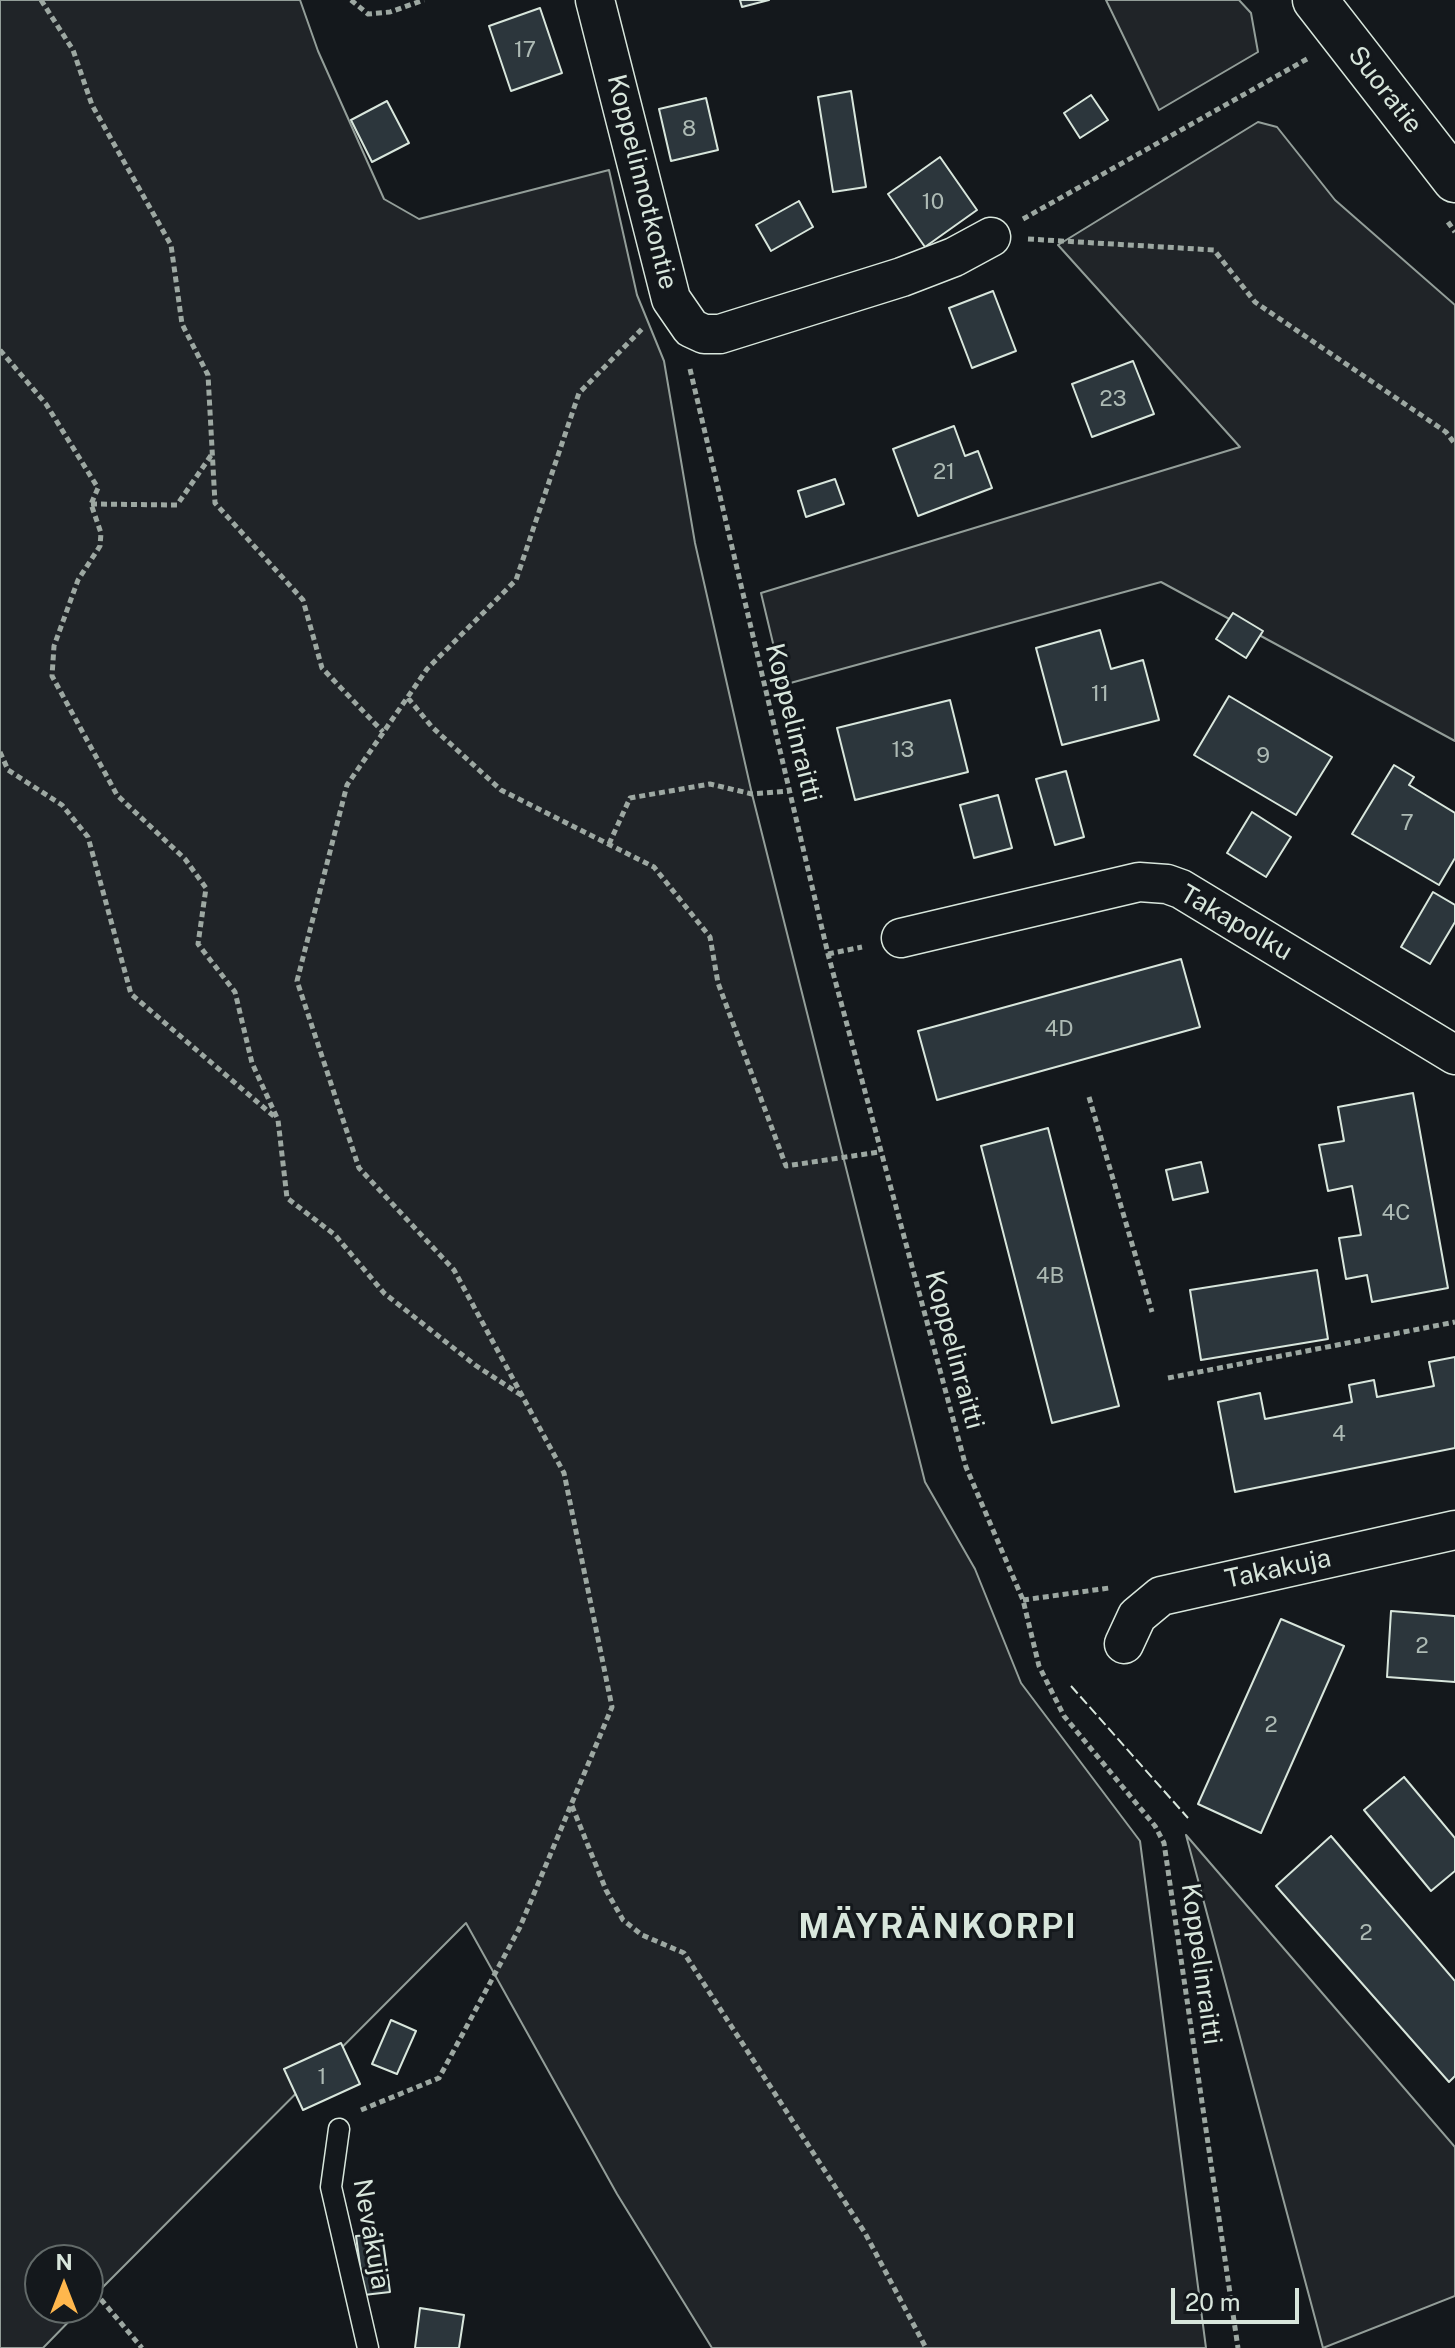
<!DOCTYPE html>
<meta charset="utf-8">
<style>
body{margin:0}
#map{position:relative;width:1455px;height:2348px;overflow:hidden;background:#14181c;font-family:"Public Sans",sans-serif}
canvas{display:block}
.north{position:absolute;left:24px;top:2244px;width:80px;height:80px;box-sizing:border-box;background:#14181c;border:2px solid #626a69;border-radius:50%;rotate:0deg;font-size:22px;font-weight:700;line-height:32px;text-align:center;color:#d8e6dc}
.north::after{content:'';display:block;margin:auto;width:28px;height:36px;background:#ffb74d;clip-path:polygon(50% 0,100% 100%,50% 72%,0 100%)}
.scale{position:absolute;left:1171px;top:2288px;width:128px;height:36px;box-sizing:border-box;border:4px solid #d8e6dc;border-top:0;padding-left:10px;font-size:24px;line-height:28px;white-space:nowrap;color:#d8e6dc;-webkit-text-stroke:6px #14181c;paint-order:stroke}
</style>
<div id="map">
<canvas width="1455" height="2348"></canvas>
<div class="north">N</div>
<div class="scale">20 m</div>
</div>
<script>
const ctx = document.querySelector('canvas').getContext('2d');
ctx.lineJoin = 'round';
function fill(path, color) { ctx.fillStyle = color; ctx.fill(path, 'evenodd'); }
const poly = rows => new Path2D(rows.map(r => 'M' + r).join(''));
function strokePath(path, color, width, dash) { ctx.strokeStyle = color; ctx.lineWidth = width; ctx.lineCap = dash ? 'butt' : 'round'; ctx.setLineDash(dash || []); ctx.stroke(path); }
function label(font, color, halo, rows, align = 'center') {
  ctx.font = font + ' "Public Sans",sans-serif'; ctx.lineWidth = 6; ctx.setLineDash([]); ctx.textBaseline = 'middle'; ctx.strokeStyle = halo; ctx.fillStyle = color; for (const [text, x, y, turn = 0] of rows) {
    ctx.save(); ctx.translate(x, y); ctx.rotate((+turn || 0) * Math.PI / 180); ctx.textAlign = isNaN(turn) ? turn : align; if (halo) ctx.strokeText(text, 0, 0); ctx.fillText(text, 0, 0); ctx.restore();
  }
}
const green = poly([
 [0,0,300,0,318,51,384,199,419,219,609,170,637,295,664,361,695,543,752,794,925,1482,975,1569,1021,1683,1140,1841,1206,2348,712,2348,617,2194,466,1923,88,2302,88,2260,40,2260,40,2308,82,2308,43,2348,0,2348,0,0],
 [1106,0,1239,0,1251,13,1258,52,1159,110,1106,0],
 [1258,122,1277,127,1335,200,1455,305,1455,741,1161,582,783,685,761,593,1240,447,1058,245,1258,122],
 [1186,1835,1455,2147,1455,2296,1323,2348,1186,1835]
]);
const building = poly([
 [740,0,769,0,742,7,740,0],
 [540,8,562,73,511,91,489,26,540,8],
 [851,91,866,187,833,192,818,97,851,91],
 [1091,95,1108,120,1080,138,1064,113,1091,95],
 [706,98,718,150,671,161,659,109,706,98],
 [387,101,409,143,372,162,351,120,387,101],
 [940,157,977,210,925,247,888,194,940,157],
 [799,201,813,227,771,251,756,225,799,201],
 [993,291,1016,351,972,368,949,308,993,291],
 [1133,361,1154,414,1092,437,1072,384,1133,361],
 [954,426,965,456,978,451,992,488,918,516,893,449,954,426],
 [835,479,844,504,806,517,798,491,835,479],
 [1233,613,1263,631,1246,658,1216,639,1233,613],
 [1100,630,1111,669,1143,660,1159,720,1062,745,1036,648,1100,630],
 [1229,696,1332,757,1296,815,1194,755,1229,696],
 [950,700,968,772,855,800,837,728,950,700],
 [1394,765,1414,777,1409,785,1455,813,1455,858,1439,885,1352,834,1394,765],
 [1066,771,1084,837,1055,845,1036,779,1066,771],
 [998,795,1012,848,974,858,960,805,998,795],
 [1252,812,1291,837,1266,877,1227,853,1252,812],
 [1433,892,1455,905,1455,922,1430,964,1401,947,1433,892],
 [1181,959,1200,1027,937,1100,918,1031,1181,959],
 [1413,1093,1448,1288,1372,1302,1367,1275,1346,1279,1339,1238,1361,1235,1352,1186,1328,1191,1319,1145,1344,1141,1338,1107,1413,1093],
 [1048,1128,1119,1406,1052,1423,981,1146,1048,1128],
 [1201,1162,1208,1192,1173,1200,1166,1170,1201,1162],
 [1317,1270,1328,1339,1201,1360,1190,1290,1317,1270],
 [1455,1357,1455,1448,1235,1492,1218,1402,1260,1393,1265,1419,1352,1402,1349,1385,1374,1380,1377,1397,1434,1386,1429,1362,1455,1357],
 [1391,1611,1455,1616,1455,1682,1387,1677,1391,1611],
 [1281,1619,1344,1646,1261,1833,1198,1804,1281,1619],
 [1404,1777,1455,1838,1455,1871,1431,1891,1364,1810,1404,1777],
 [1331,1836,1455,1981,1455,2076,1449,2082,1276,1886,1331,1836],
 [391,2020,416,2031,397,2074,372,2064,391,2020],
 [341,2043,360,2084,303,2110,284,2069,341,2043],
 [382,2234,390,2292,364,2295,356,2236,382,2234],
 [420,2308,464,2315,459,2348,415,2348,420,2308]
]);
const path = poly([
 [41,0,73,50,92,105,171,245,182,324,208,375,215,503,303,600,322,668,383,732],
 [351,0,368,14,390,12,424,0],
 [1023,219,1307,59],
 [1448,222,1455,232],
 [1028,239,1214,250,1255,302,1446,432,1455,444],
 [0,350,46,404,98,488,91,504,101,533,100,546,78,580,54,646,52,676,117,795,185,859,206,888,198,944,235,992,252,1063,278,1120,287,1198,335,1235,384,1293,475,1365,521,1395],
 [690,369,828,954,966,1467,1023,1600,1039,1666,1064,1716,1155,1826,1164,1843,1238,2348],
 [91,504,177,505,212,454],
 [408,698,432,727,501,790,654,867,710,937,718,983,786,1166,879,1152],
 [0,752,8,770,62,805,88,837,131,994,276,1118],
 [609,844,630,798,710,784,752,794,789,791],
 [828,954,862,947],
 [1089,1097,1152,1312],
 [1168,1378,1455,1322],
 [1023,1600,1109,1588],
 [572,1806,606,1890,623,1920,642,1935,684,1953,865,2233,926,2348],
 [361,2110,439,2078,520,1927,612,1707,564,1473,454,1270,359,1168,297,981,347,785,427,669,516,580,579,393,643,328],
 [88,2284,142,2348]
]);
const lane = poly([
 [339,2129,331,2187,368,2348]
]);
const street = poly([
 [595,0,671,299,691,328,704,334,720,334,902,277,954,257,991,237],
 [901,938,1139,882,1167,884,1181,889,1455,1055],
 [1124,1644,1137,1616,1161,1596,1455,1530]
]);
const secondary = poly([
 [1315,0,1455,180]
]);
const fence = poly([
 [1071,1686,1188,1818]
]);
const numberNames = [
 ["17",525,50],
 ["8",689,129],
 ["10",933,202],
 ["23",1113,399],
 ["21",944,472],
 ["11",1100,694],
 ["13",903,750],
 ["9",1263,756],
 ["7",1407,823],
 ["4D",1059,1029],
 ["4C",1396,1213],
 ["4B",1050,1276],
 ["4",1339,1434],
 ["2",1422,1646],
 ["2",1271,1725],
 ["2",1366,1933],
 ["1",322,2077]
];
const streetNames = [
 ["Suoratie",1385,90,52],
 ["Koppelinnotkontie",642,182,76],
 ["Koppelinraitti",793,723,76],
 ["Takapolku",1236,923,30],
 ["Koppelinraitti",954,1350,75],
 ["Takakuja",1278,1569,-12],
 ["Koppelinraitti",1201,1964,82],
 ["Nevakuja",371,2234,80]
];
const districtNames = [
 ["MÄYRÄNKORPI",938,1928]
];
fill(green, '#202428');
strokePath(green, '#939e99', 2);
fill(building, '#2c363c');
strokePath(building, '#d8e6dc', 2);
strokePath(lane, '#d8e6dc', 23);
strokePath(street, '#d8e6dc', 41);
strokePath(secondary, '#d8e6dc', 47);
strokePath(path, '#9da8a2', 5, [6, 4]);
strokePath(lane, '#14181c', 20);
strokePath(street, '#14181c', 38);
strokePath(secondary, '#14181c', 44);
strokePath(fence, '#d8e6dc', 2, [10, 4]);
label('22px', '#adbab4', null, numberNames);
label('26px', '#d8e6dc', '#14181c', streetNames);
ctx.letterSpacing = '2px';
label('bold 34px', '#d8e6dc', '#14181c', districtNames);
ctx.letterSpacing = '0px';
</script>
